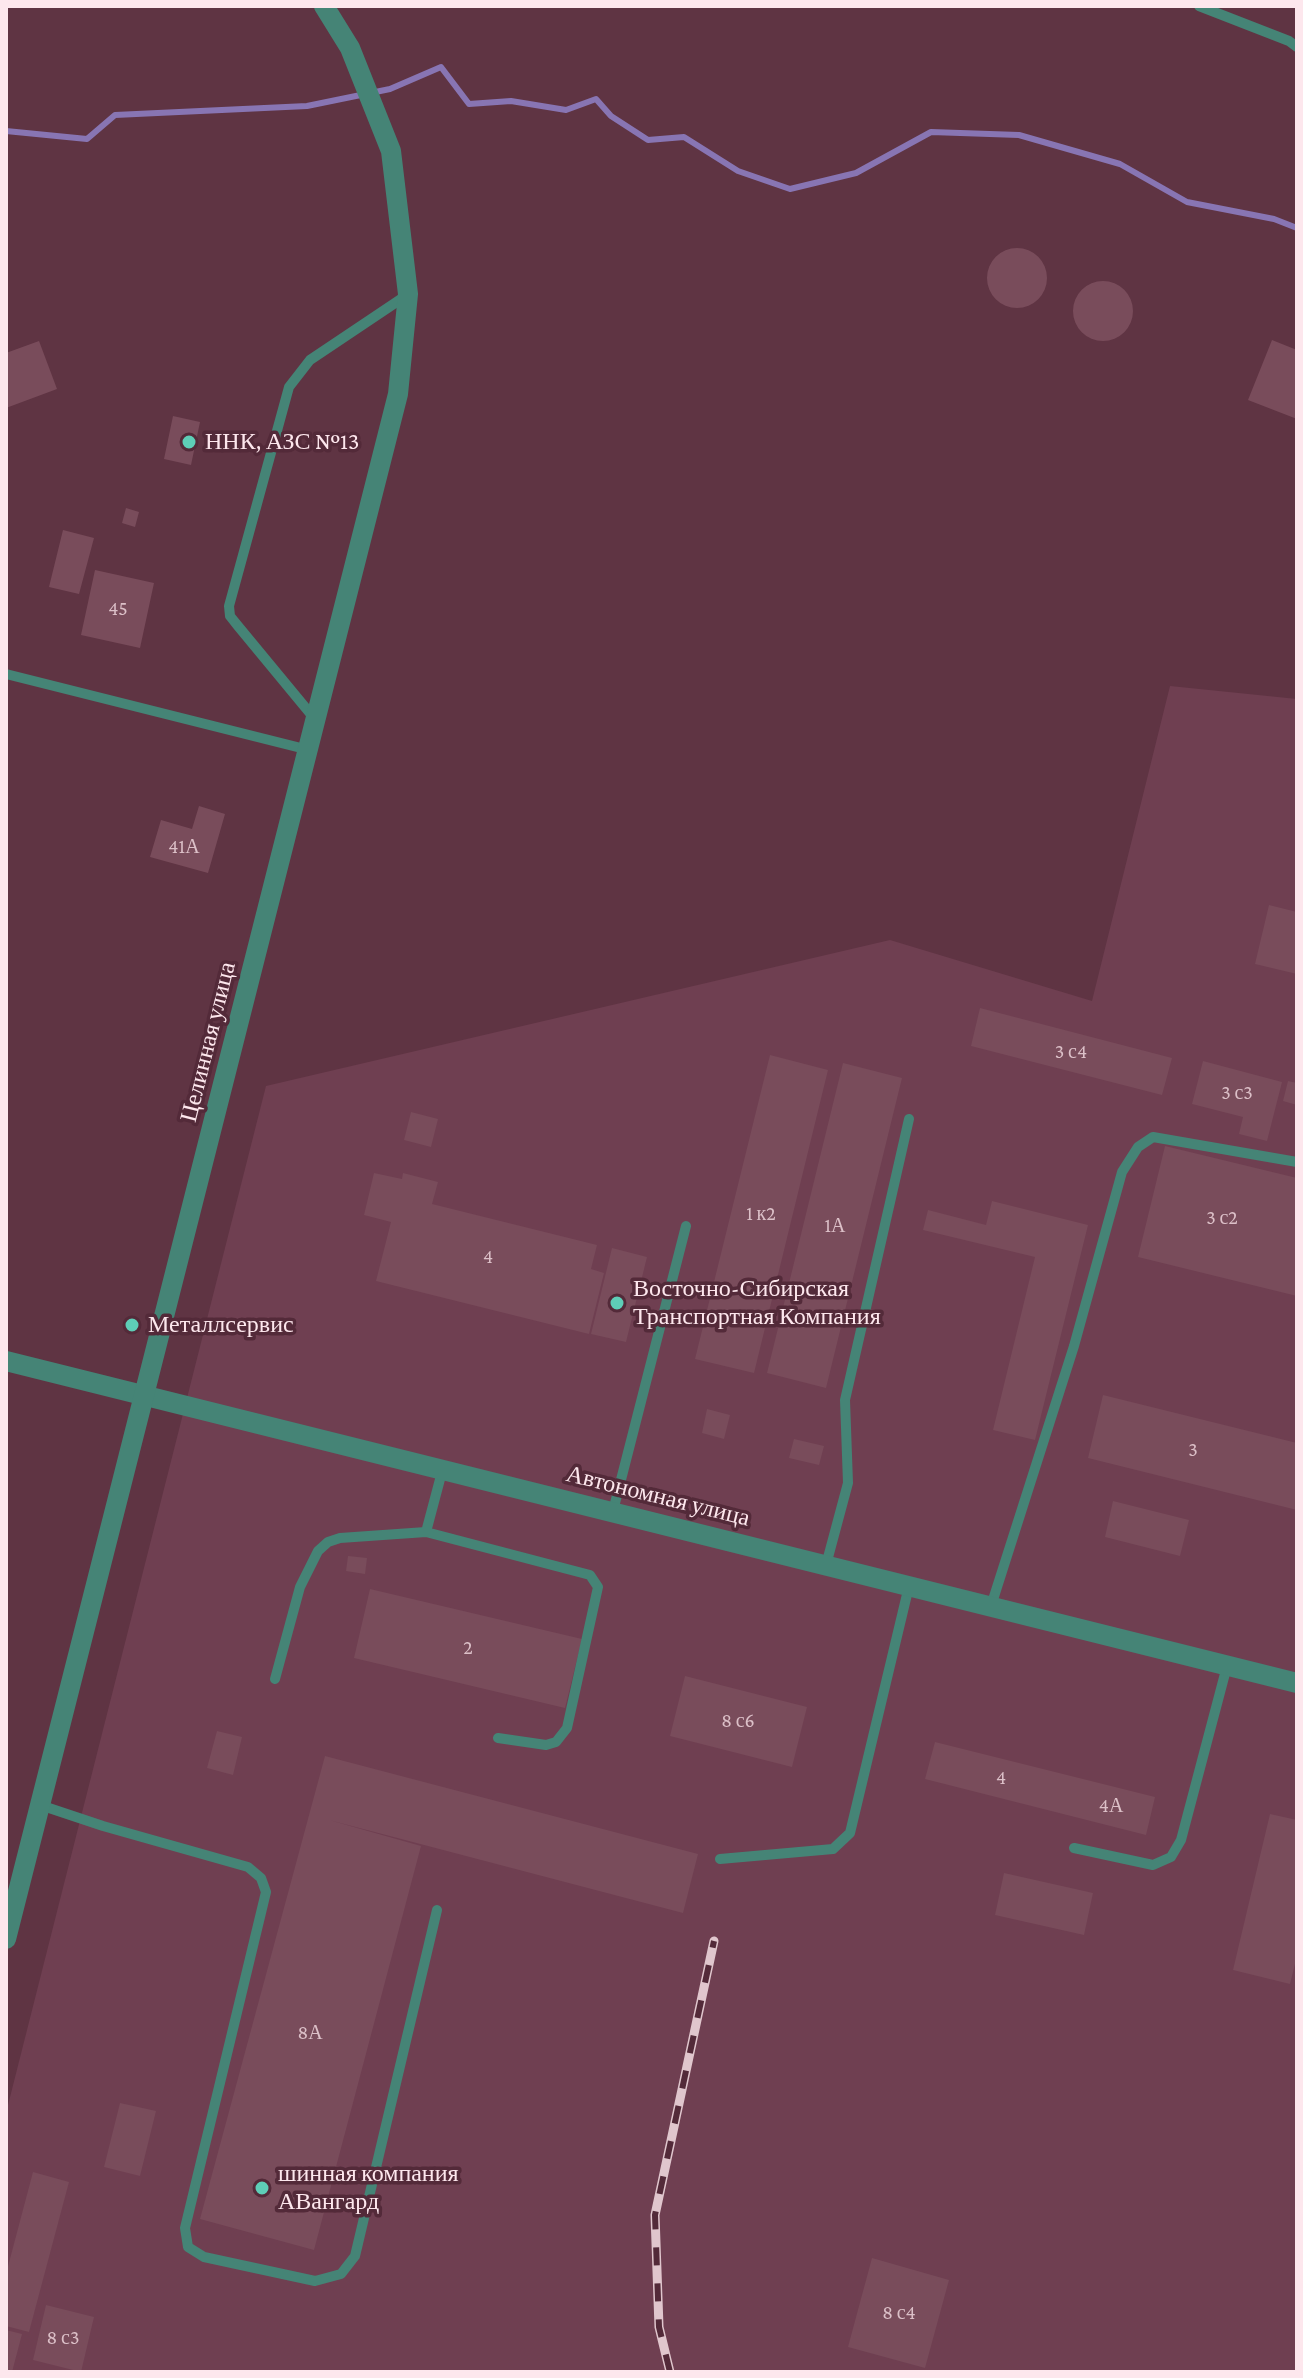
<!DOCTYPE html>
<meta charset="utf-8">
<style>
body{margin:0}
#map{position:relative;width:1303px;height:2378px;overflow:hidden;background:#5f3443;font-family:"Crimson Pro",serif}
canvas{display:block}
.frame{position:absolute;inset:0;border:8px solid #fde7ed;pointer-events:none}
</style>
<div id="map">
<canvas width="1303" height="2378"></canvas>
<div class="frame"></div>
</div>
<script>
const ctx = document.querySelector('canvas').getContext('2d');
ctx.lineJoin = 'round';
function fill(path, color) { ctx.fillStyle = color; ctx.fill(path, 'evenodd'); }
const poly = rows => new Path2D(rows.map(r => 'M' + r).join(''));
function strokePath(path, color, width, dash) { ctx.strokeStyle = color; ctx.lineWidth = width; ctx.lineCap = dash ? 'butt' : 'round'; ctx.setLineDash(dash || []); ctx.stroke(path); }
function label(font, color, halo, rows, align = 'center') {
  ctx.font = font + ' "Crimson Pro",serif'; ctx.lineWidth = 7; ctx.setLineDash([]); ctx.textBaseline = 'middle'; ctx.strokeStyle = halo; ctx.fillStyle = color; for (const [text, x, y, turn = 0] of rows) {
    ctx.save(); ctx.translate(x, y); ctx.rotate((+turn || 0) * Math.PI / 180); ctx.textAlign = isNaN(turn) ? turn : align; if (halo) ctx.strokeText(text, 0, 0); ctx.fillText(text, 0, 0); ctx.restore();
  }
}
const built = poly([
 [1170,686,1297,699,1297,2372,6,2372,6,2113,266,1086,890,940,1092,1001]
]);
const stream = poly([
 [6,131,87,139,115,115,307,106,390,89,441,67,469,104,511,101,566,110,596,99,611,116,648,140,684,137,738,171,790,189,856,173,931,132,1019,135,1120,164,1187,202,1274,219,1297,228]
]);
const building = poly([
 '987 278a30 30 0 1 1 60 0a30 30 0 1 1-60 0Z',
 '1073 311a30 30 0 1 1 60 0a30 30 0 1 1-60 0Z',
 [1272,340,1297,350,1297,419,1248,400],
 [39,341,57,389,6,408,6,353],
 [173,416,200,422,191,465,164,459],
 [126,508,139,512,135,527,122,523],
 [63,530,94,538,79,594,49,587],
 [95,570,154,583,140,648,81,635],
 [199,806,225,814,208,873,150,857,161,820,192,829],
 [1269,905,1297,912,1297,974,1255,964],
 [980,1008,1172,1058,1162,1095,971,1046],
 [770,1055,828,1070,754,1373,695,1359],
 [1203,1061,1282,1082,1267,1141,1239,1134,1243,1117,1192,1104],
 [843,1063,902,1078,826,1388,767,1373],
 [1288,1081,1297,1083,1297,1105,1283,1101],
 [411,1112,438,1119,431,1147,404,1140],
 [1165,1146,1297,1178,1297,1296,1138,1257],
 [374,1173,402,1179,403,1173,438,1182,432,1204,597,1245,591,1269,604,1273,589,1334,376,1281,391,1222,364,1215],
 [992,1201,1088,1225,1035,1440,993,1430,1035,1257,923,1230,928,1210,986,1225],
 [612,1248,647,1257,626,1342,591,1334],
 [1103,1395,1297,1443,1297,1510,1088,1458],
 [707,1409,730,1415,724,1439,702,1433],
 [794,1439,824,1446,819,1465,789,1458],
 [1113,1501,1189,1520,1180,1556,1105,1537],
 [348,1556,367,1558,365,1574,346,1571],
 [370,1589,582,1639,565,1708,354,1658],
 [685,1676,807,1707,792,1767,670,1736],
 [217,1731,242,1737,233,1775,207,1768],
 [935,1742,1155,1797,1146,1835,925,1779],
 [325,1756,698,1854,683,1913,329,1820,421,1846,314,2250,200,2219],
 [1270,1814,1297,1820,1297,1956,1290,1984,1233,1970],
 [1004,1873,1093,1893,1084,1935,995,1915],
 [120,2103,156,2111,140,2176,104,2167],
 [33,2172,69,2182,29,2332,6,2326,6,2274],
 [872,2258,949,2280,925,2368,848,2347],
 [46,2305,94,2317,81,2372,33,2360],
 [6,2330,22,2334,12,2372,6,2372]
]);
const service = poly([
 [1199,6,1289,41,1297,47],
 [6,674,309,750],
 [314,718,238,626,230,616,229,606,289,387,310,360,407,295],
 [613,1511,686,1226],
 [426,1532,590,1575,598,1587,567,1728,556,1742,546,1745,498,1738],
 [826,1565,848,1483,845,1400,909,1119],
 [991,1606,1074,1346,1122,1172,1138,1147,1153,1137,1297,1162],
 [275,1679,300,1587,318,1551,328,1542,340,1538,426,1532,443,1468],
 [40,1805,103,1826,248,1867,261,1878,266,1892,185,2228,188,2247,204,2257,315,2281,341,2274,355,2256,437,1910],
 [1074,1848,1153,1865,1171,1857,1181,1840,1227,1666],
 [720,1859,833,1849,850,1833,909,1586]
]);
const minor = poly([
 [6,1361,1297,1683]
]);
const tertiary = poly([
 [6,1939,398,394,408,294,391,151,350,48,324,6]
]);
const rail = poly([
 [670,2372,659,2327,655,2215,714,1941]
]);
const markers = [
 [189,442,8,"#5eceb7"],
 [617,1303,8,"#5eceb7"],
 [132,1325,8,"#5eceb7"],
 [262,2188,8,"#5eceb7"]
];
const numberNames = [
 ["45",118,609],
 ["41А",184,847],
 ["3 с4",1071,1052],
 ["3 с3",1237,1093],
 ["1 к2",761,1214],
 ["3 с2",1222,1218],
 ["1А",835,1226],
 ["4",488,1257],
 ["3",1193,1450],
 ["2",468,1648],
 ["8 с6",738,1721],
 ["4",1001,1778],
 ["4А",1111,1806],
 ["8А",310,2033],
 ["8 с4",899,2313],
 ["8 с3",63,2338]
];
const poiNames = [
 ["ННК, АЗС №13",205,442],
 ["Восточно-Сибирская",633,1289],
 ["Транспортная Компания",633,1317],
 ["Металлсервис",148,1325],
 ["шинная компания",278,2174],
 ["АВангард",278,2202]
];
const streetNames = [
 ["Целинная улица",208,1042,-76],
 ["Автономная улица",658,1496,14]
];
fill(built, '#6f3f51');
strokePath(stream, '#8875b3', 6);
fill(building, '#794c5b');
strokePath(service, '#458476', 10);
strokePath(minor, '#458476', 20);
strokePath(tertiary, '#458476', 20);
strokePath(rail, '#e0c6cd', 9);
strokePath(rail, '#532a39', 6, [18]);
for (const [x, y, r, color] of markers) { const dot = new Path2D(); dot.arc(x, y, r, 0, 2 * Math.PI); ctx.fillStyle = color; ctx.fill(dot); strokePath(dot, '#532a39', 3); }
label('20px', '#dcc0c8', null, numberNames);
label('24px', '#fde7ed', '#532a39', poiNames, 'left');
label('24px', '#fde7ed', '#532a39', streetNames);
</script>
